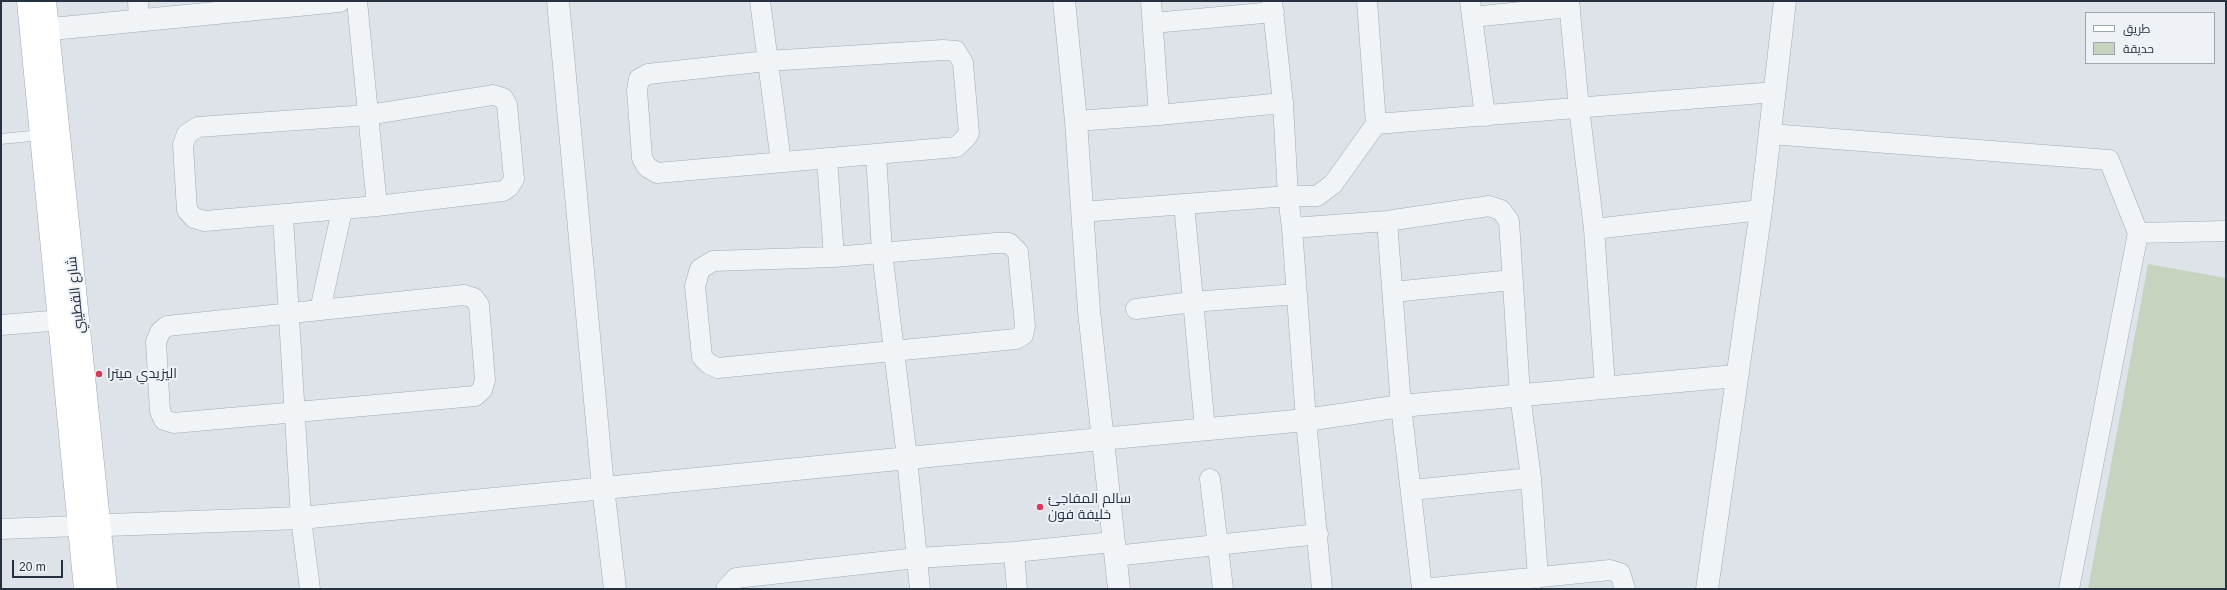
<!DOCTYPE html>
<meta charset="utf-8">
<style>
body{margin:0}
#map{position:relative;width:2227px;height:590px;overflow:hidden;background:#dee3e9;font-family:Arial,Cairo,sans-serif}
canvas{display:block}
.frame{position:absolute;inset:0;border:2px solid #263141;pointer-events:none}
.legend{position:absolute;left:2085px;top:12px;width:130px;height:52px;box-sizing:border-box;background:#eef2f6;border:1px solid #9ea5ae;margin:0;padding:5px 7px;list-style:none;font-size:12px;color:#263141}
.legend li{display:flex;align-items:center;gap:8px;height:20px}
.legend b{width:20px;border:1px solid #9ea5ae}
.scale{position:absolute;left:12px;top:560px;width:51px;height:18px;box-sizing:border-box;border:2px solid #263141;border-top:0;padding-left:5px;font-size:12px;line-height:14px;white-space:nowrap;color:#263141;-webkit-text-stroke:3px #eef2f6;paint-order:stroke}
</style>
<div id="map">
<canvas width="2227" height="590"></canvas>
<div class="frame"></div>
<ul class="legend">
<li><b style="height:5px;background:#fff"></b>طريق</li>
<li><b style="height:11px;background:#c5d3bf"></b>حديقة</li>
</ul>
<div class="scale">20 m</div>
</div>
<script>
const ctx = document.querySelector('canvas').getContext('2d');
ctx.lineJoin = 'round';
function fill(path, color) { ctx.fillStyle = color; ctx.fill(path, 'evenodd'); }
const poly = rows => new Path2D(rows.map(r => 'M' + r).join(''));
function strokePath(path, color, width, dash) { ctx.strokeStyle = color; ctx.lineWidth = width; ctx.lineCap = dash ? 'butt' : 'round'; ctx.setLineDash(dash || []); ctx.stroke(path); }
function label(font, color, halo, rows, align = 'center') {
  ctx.font = font + ' Arial,Cairo,sans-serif'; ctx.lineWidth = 4; ctx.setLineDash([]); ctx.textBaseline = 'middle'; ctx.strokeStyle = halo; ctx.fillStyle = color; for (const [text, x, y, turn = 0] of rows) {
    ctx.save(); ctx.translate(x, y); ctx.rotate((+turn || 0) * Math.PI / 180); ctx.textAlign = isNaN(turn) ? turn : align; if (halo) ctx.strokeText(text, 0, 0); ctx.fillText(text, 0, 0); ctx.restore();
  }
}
const green = poly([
 [2148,264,2226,278,2226,589,2088,589]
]);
const service = poly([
 [1,139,41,135]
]);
const minor = poly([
 [138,1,139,20],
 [357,1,377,206],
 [760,1,781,162],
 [1151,1,1159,115],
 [1272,1,1283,103,1288,196,1292,228,1306,420,1322,589],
 [1470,1,1485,116],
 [1569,1,1579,108,1594,229,1605,387],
 [1472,17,1570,7],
 [1153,23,1274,12],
 [943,50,956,51,963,63,969,133,965,139,956,147,657,173,647,167,642,158,637,90,639,79,648,74,767,61,943,50],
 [493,95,503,98,507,105,514,179,509,187,503,191,377,206,205,221,194,218,187,210,183,145,187,134,198,127,368,115,493,95],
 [1076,121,1159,115,1283,103],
 [1376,124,1775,92],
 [1770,134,2109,160,2138,233,2226,231],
 [876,154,882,252,907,458,920,589],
 [827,159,834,257],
 [1184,204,1205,429],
 [1082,212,1288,196,1317,196,1333,184,1376,124,1367,1],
 [283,216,301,518,310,589],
 [1387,221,1401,406,1422,589],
 [1292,228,1387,221,1489,206,1501,210,1509,221,1520,395,1531,478,1538,578],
 [1594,229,1761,210],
 [996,243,1009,243,1018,252,1025,326,1023,335,1016,339,718,368,709,364,702,357,695,286,700,269,713,261,834,257,996,243],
 [1393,292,1512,280],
 [464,295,474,298,479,305,485,380,482,390,475,396,174,423,164,420,160,411,156,342,160,332,167,326,464,295],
 [1136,309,1192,302,1297,294],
 [320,310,342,210],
 [1,325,75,319],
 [1210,479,1223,589],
 [1412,490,1531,478],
 [1,529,79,526],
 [1014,552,1017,589],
 [1115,556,1318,534],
 [726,589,736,578,917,558,1014,552,1113,542],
 [1422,589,1610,570,1620,573,1625,589],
 [2069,589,2138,233]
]);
const tertiary = poly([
 [558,1,603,487,615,589],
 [1064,1,1076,121,1089,311,1119,589],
 [31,31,339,1],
 [81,526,301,518,1101,439,1306,420,1401,406,1736,376],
 [1707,589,1761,210,1785,1]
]);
const primary = poly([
 [28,1,85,589],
 [45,1,106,589]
]);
const markers = [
 [99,374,4,"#d73a5a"],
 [1040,507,4,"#d73a5a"]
];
const streetNames = [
 ["شارع القطيبي",76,295,-96]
];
const poiNames = [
 ["اليزيدي ميترا",107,374],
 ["سالم المفاجئ",1048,499],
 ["خليفة فون",1048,515]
];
fill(green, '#c5d3bf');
strokePath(service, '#a3aab3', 11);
strokePath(minor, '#a3aab3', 21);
strokePath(tertiary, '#a3aab3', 23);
strokePath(primary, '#9da8b5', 23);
strokePath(service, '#f1f4f7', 10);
strokePath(minor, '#f1f4f7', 20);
strokePath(tertiary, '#f1f4f7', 22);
strokePath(primary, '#fff', 22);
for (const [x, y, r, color] of markers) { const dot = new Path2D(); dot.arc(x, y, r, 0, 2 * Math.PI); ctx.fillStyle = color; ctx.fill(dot); strokePath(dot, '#eef2f6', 1.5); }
label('14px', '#263141', '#eef2f6', streetNames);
label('14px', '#263141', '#eef2f6', poiNames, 'left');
</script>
